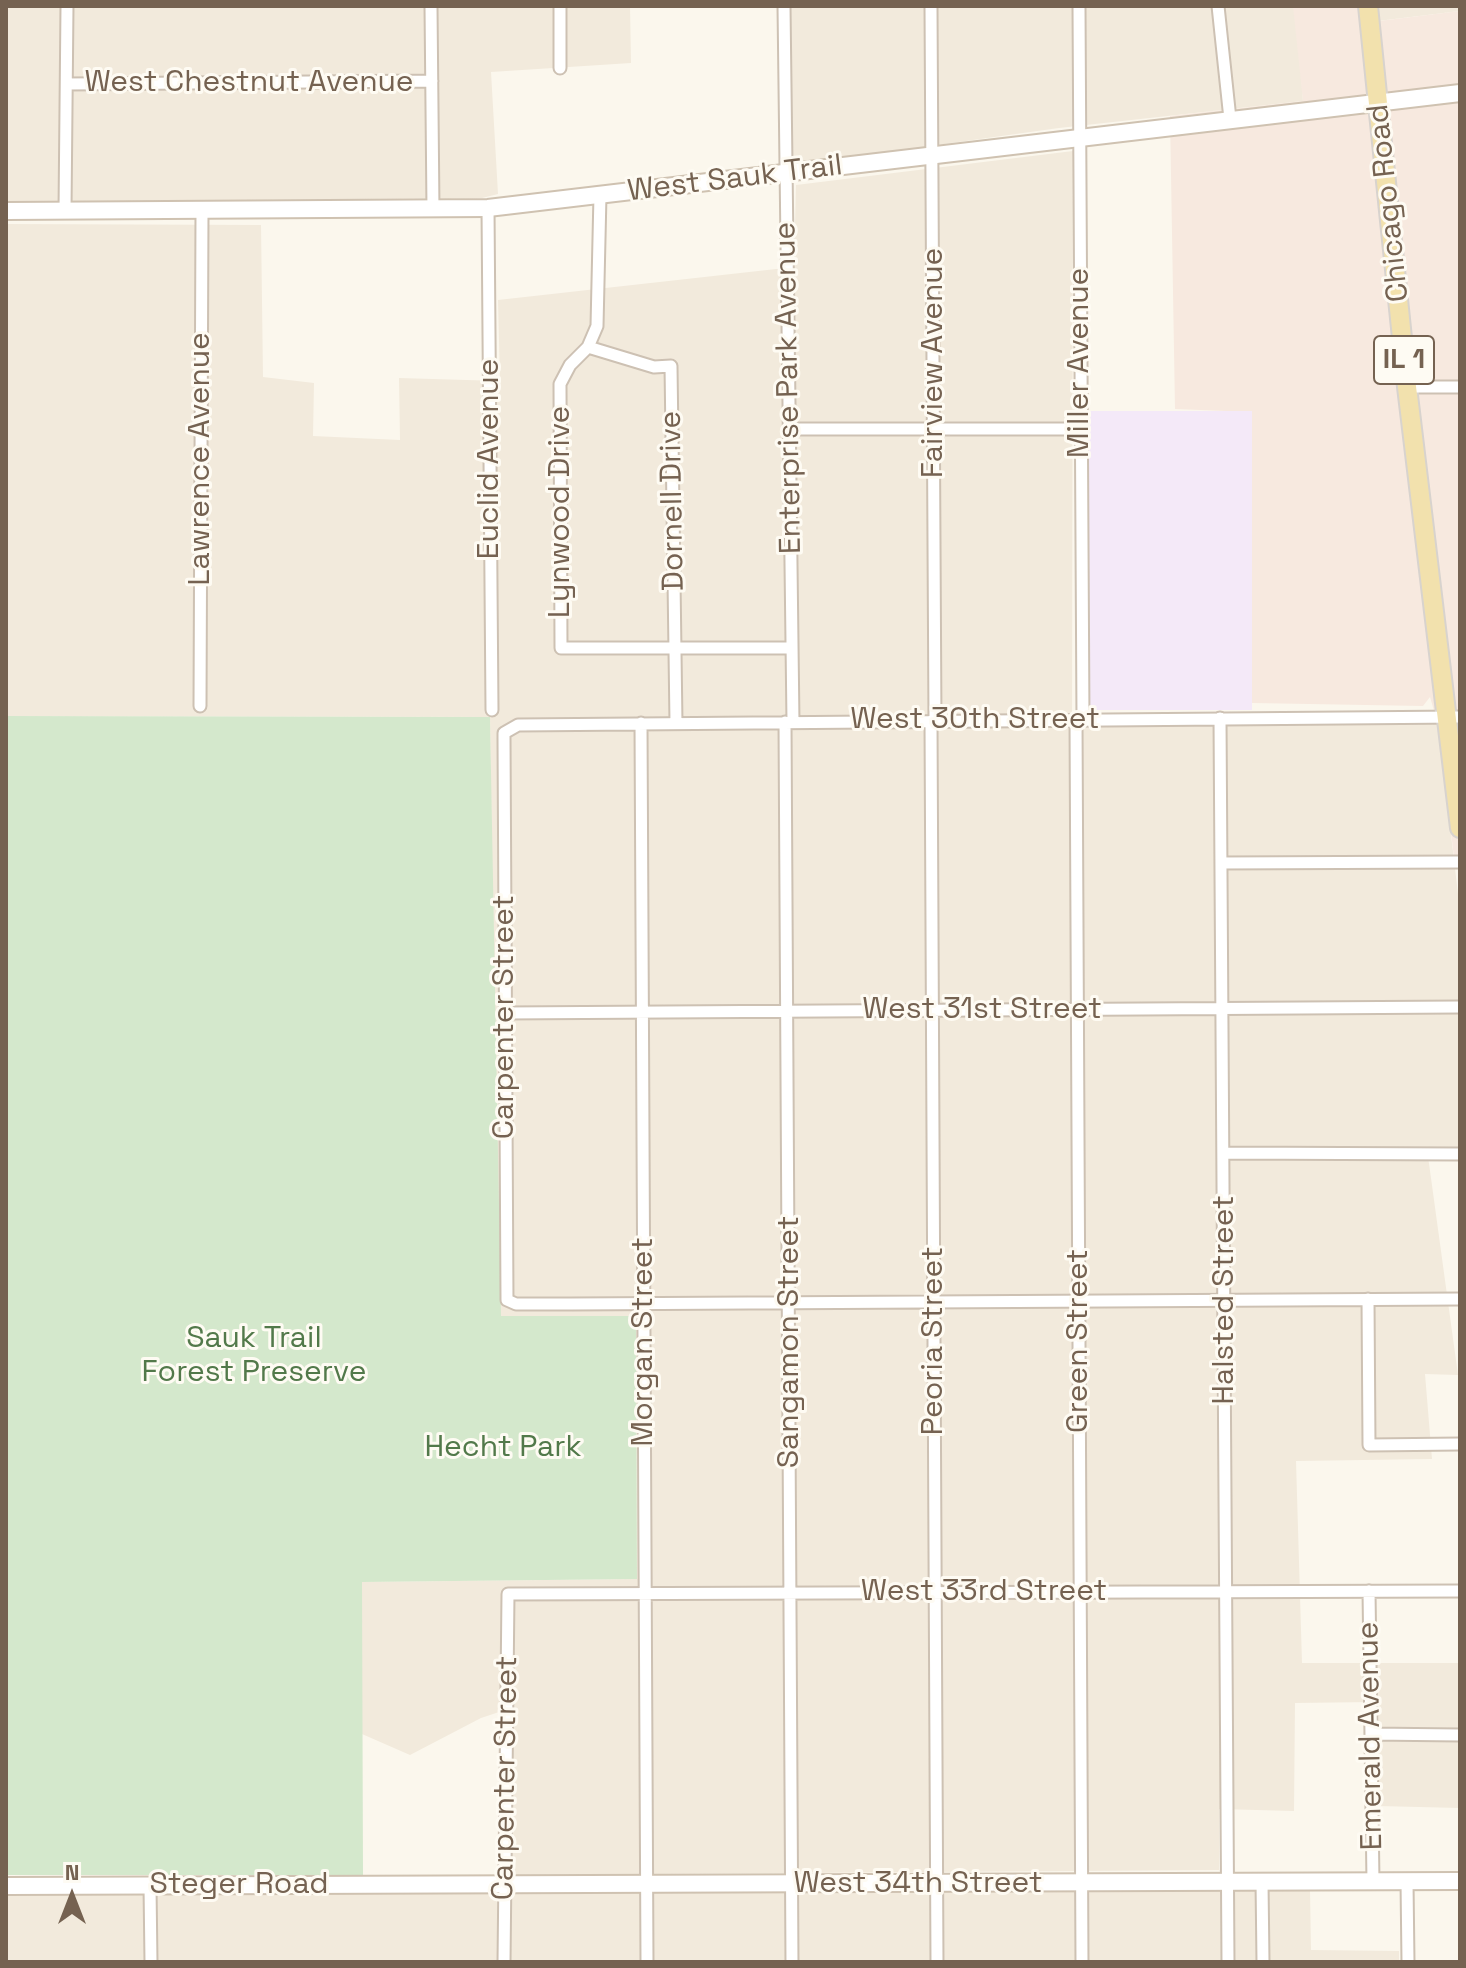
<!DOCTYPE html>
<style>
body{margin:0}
#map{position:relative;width:1466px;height:1968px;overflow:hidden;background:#fbf7ed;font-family:"Space Grotesk",sans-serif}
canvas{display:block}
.frame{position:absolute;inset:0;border:8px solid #756251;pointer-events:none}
.north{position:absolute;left:32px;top:1856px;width:80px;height:80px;-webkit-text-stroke:6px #fefbf3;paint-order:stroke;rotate:0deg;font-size:22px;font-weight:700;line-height:32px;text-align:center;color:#756251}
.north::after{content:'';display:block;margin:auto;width:28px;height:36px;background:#756251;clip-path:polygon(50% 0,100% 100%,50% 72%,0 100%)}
</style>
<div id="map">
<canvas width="1466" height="1968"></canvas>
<div class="frame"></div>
<div class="north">N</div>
</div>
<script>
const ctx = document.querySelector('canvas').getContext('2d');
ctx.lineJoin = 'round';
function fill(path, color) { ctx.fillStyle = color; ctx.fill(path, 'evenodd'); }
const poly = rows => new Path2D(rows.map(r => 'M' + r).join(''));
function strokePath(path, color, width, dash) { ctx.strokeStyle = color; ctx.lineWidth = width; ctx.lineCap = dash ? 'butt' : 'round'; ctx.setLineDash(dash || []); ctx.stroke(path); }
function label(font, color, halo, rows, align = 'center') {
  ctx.font = font + ' "Space Grotesk",sans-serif'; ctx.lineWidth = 6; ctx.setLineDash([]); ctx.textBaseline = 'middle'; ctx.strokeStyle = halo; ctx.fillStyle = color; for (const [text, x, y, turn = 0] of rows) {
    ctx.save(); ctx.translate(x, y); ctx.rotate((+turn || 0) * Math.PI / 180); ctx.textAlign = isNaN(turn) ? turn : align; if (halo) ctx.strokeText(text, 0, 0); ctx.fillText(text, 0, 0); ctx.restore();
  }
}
const residential = poly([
 [6,6,630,6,631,63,491,72,498,194,482,198,6,202],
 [790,6,1296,6,1303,101,1059,128,793,165],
 [1376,6,1460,6,1460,11,1378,21],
 [1073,151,1072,726,1438,724,1460,911,1460,1148,1427,1149,1458,1375,1425,1374,1432,1459,1296,1461,1302,1663,1460,1663,1460,1808,1378,1806,1374,1702,1295,1703,1294,1811,1219,1809,1219,1870,507,1875,511,1708,481,1718,410,1755,362,1734,362,1582,637,1579,635,1316,498,1317,490,717,6,716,6,224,261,225,263,377,314,383,313,436,400,440,399,378,500,381,498,300,794,267,796,185],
 [1310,1890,1311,1950,1399,1951,1399,1962,6,1962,6,1893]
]);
const commercial = poly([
 [1293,6,1376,6,1379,21,1460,11,1460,866,1455,866,1438,724,1430,697,1423,706,1252,703,1252,412,1175,409,1170,116,1303,101]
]);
const education = poly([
 [1087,411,1252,411,1252,710,1088,710]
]);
const green = poly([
 [6,716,490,717,501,1316,636,1316,637,1579,362,1582,363,1875,6,1875]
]);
const street = poly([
 [431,6,433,210],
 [560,6,560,68],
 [784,6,793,722],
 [931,6,935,721],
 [1079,6,1083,720],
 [1218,6,1230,119],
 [67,84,432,81],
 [600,195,597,326,588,347,570,365,560,384,561,648,792,648],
 [488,208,492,710],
 [65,210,67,6],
 [588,347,654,367,671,366,676,723],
 [1407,387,1460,387],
 [790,429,1080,429],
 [200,706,202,212],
 [1460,717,518,725,504,733,504,738,507,1300,516,1304,571,1304,1460,1299],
 [1220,718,1228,1962],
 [1076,720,1082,1962],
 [931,721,937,1962],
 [785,722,792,1962],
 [641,723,647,1962],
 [1221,863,1460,862],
 [505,1013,1460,1007],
 [1224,1153,1460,1154],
 [1368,1299,1369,1445,1460,1444],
 [1369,1591,1373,1882],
 [1371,1734,1460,1735],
 [1262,1882,1263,1962],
 [1407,1882,1408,1962],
 [150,1886,151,1962],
 [504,1962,508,1594,1460,1591]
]);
const secondary = poly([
 [6,211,488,208,1460,93],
 [6,1886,1460,1881]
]);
const primary = poly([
 [1368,6,1407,387,1460,828]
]);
const shields = [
 [1404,360,60]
];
const shieldNames = [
 ["IL 1",1404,360]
];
const streetNames = [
 ["West Chestnut Avenue",249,83],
 ["West Sauk Trail",735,179,-7],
 ["Chicago Road",1389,203,-96],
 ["Fairview Avenue",934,363,-90],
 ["Miller Avenue",1080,363,-90],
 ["Enterprise Park Avenue",789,388,-91],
 ["Lawrence Avenue",201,459,-90],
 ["Euclid Avenue",490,459,-90],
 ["Dornell Drive",673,501,-91],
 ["Lynwood Drive",561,512,-90],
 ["West 30th Street",975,720],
 ["West 31st Street",982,1010],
 ["Carpenter Street",505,1017,-90],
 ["Halsted Street",1225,1300,-90],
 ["Peoria Street",934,1341,-90],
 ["Green Street",1079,1341,-90],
 ["Morgan Street",644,1342,-90],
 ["Sangamon Street",790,1342,-90],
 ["West 33rd Street",984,1592],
 ["Emerald Avenue",1371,1736,-91],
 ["Carpenter Street",506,1778,-89],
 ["West 34th Street",918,1884],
 ["Steger Road",239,1885]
];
const parkNames = [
 ["Sauk Trail",254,1339],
 ["Forest Preserve",254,1373],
 ["Hecht Park",503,1448]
];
fill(residential, '#f2eadc');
fill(commercial, '#f7e9df');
fill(education, '#f4e9f8');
fill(green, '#d4e8cc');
strokePath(street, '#cdc1b3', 15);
strokePath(secondary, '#cfc2b1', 20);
strokePath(primary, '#d8d3ce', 22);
strokePath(street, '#fff', 11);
strokePath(secondary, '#fff', 16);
strokePath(primary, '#f2e1ad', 18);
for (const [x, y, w] of shields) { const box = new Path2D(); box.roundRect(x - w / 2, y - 24, w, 48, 6); ctx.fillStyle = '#fefbf3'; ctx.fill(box); strokePath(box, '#756251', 2); }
label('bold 28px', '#756251', null, shieldNames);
label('30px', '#756251', '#fefbf3', streetNames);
label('30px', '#52794a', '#fefbf3', parkNames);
</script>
